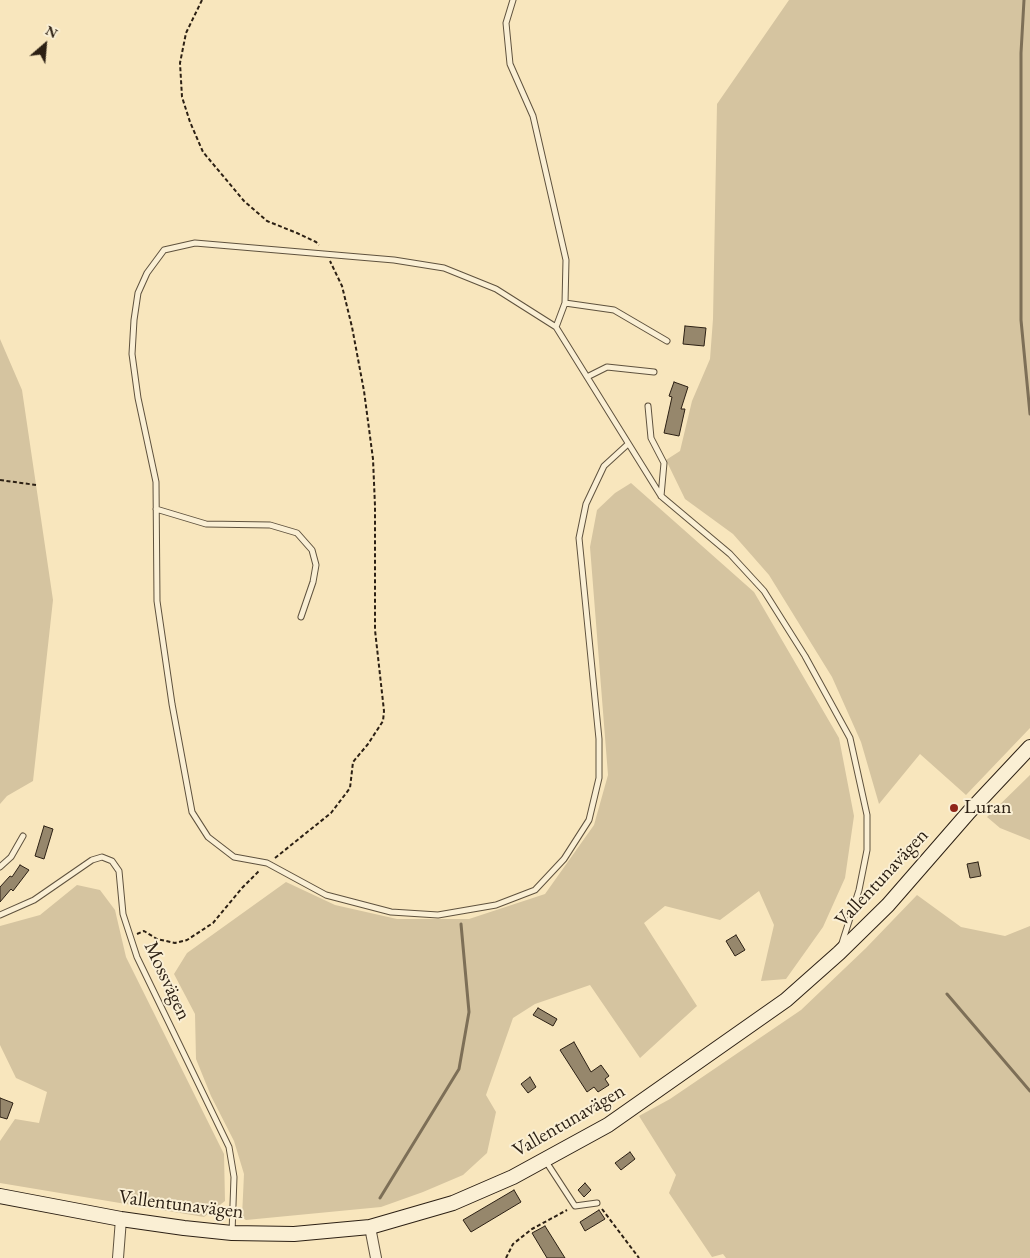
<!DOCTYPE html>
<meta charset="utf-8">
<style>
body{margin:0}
#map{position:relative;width:1030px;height:1258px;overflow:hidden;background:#f8e6bd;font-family:"EB Garamond",serif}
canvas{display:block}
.north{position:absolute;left:20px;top:20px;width:50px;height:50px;-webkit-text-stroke:4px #faefd4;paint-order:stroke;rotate:27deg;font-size:14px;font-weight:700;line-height:20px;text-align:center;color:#2c2014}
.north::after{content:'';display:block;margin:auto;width:18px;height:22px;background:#2c2014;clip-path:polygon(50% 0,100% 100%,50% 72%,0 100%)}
</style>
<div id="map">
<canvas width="1030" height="1258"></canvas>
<div class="north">N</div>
</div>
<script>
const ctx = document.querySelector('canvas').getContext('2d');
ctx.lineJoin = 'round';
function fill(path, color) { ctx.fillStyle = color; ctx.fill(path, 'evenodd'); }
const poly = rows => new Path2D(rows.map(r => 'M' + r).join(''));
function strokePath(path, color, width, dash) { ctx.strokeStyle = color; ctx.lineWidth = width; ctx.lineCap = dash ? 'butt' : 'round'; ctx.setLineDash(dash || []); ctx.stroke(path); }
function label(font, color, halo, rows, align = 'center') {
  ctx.font = font + ' "EB Garamond",serif'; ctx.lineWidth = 4; ctx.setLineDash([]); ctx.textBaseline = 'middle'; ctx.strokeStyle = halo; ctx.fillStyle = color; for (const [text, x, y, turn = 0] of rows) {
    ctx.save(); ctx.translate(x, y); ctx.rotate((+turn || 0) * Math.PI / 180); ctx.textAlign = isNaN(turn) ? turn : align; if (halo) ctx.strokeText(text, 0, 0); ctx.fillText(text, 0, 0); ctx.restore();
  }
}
const green = poly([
 [789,0,1030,0,1030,728,966,795,920,754,879,804,861,742,832,677,769,575,733,534,685,499,666,460,680,451,692,401,710,359,713,319,717,104],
 [0,339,22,390,53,600,33,781,7,796,0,804],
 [631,483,754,592,839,738,854,816,845,878,823,927,786,979,761,981,774,925,759,891,720,920,665,906,644,923,697,1006,640,1058,590,985,535,1004,513,1018,486,1095,496,1112,487,1153,463,1175,423,1192,381,1207,246,1220,242,1217,244,1174,234,1141,211,1096,196,1059,195,1014,174,974,187,953,286,882,335,905,397,919,469,919,545,894,594,825,608,775,590,547,597,510,615,493],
 [1030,775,1030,840,1000,828,987,817],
 [77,885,100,890,115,910,126,957,224,1154,225,1201,204,1217,0,1183,0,1141,15,1119,39,1123,47,1092,16,1078,0,1045,0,926,40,915],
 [917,895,961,927,1005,936,1030,926,1030,1258,726,1258,723,1254,712,1257,669,1193,676,1175,639,1116,670,1099,801,1010,866,948]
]);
const stream = poly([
 [1024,0,1021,53,1021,320,1030,414],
 [947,994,1030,1091],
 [380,1198,459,1069,469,1012,461,924]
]);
const building = poly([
 [685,326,706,328,704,346,683,344,685,326],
 [674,382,688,387,681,409,685,409,679,436,664,433,672,397,669,396,674,382],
 [44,826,53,829,44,859,35,856,44,826],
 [978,862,981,876,970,878,967,864,978,862],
 [20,865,29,870,13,891,11,889,0,902,0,887,10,876,12,877,20,865],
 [736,935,745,950,735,956,726,941,736,935],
 [538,1008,557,1019,553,1026,533,1015,538,1008],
 [574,1042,591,1072,601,1065,609,1076,605,1079,609,1085,598,1092,594,1087,587,1092,560,1050,574,1042],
 [530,1077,536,1087,528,1093,521,1084,530,1077],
 [0,1098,13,1103,7,1119,0,1117,0,1098],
 [630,1152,635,1159,621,1170,615,1163,630,1152],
 [585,1183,591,1190,584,1197,578,1190,585,1183],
 [514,1190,521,1202,471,1232,463,1220,514,1190],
 [599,1210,605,1219,585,1231,580,1222,599,1210],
 [545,1226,565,1258,547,1258,532,1233,545,1226]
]);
const path = poly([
 [202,0,186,33,180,63,182,97,190,122,203,152,244,201,267,221,297,233,316,242,319,245],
 [0,480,36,485],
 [275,858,331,813,350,788,353,762,368,744,383,721,384,711,375,630,375,506,373,459,364,391,352,327,342,286,330,261],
 [137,934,144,931,157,939,175,943,187,940,213,923,242,888,260,870],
 [602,1209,639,1258],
 [506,1258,513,1244,532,1229,567,1210]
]);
const service = poly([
 [513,0,506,23,510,64,533,116,566,260,565,303,556,327],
 [565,303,614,310,667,341],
 [587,377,607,367,654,372],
 [648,406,651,438,664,463,661,496],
 [628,444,604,466,586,504,579,538,599,739,599,778,589,820,564,859,535,890,496,905,438,915,391,912,326,895,267,863,234,857,208,837,192,812,172,704,157,601,156,482,138,398,132,354,134,320,138,293,147,273,164,250,195,243,394,260,444,268,496,289,556,327,661,496,730,554,764,591,805,656,850,738,867,815,867,850,859,890,842,943],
 [156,509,206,524,270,525,297,533,312,550,316,565,313,582,301,617],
 [0,867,11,857,23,836],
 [0,915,34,900,92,860,102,857,112,861,119,871,123,914,137,957,229,1147,234,1177,232,1233],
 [545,1160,575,1206,597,1203]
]);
const minor = poly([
 [370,1227,376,1258],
 [118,1258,121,1219]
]);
const secondary = poly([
 [0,1196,121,1219,184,1228,232,1233,294,1234,370,1227,453,1203,513,1177,608,1125,786,1000,839,953,888,905,969,812,1030,747]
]);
const markers = [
 [954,808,5,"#8f2418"]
];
const poiNames = [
 ["Luran",964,808]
];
const streetNames = [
 ["Vallentunavägen",882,878,-47],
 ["Mossvägen",167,981,65],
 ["Vallentunavägen",569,1121,-30],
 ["Vallentunavägen",181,1205,7]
];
fill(green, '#d5c4a0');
strokePath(stream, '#7d6f57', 3);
fill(building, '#96876c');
strokePath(building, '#2c2014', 1);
strokePath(service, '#5f523e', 7);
strokePath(minor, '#5f523e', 12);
strokePath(secondary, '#2c2014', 16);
strokePath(path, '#2c2014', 2, [4, 2.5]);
strokePath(service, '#faefd4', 5);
strokePath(minor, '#faefd4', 10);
strokePath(secondary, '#faefd4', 14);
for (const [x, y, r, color] of markers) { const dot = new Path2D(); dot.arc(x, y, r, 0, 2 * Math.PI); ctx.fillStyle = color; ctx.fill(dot); strokePath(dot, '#faefd4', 2); }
label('20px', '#2c2014', '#faefd4', poiNames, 'left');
label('20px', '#2c2014', '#faefd4', streetNames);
</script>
